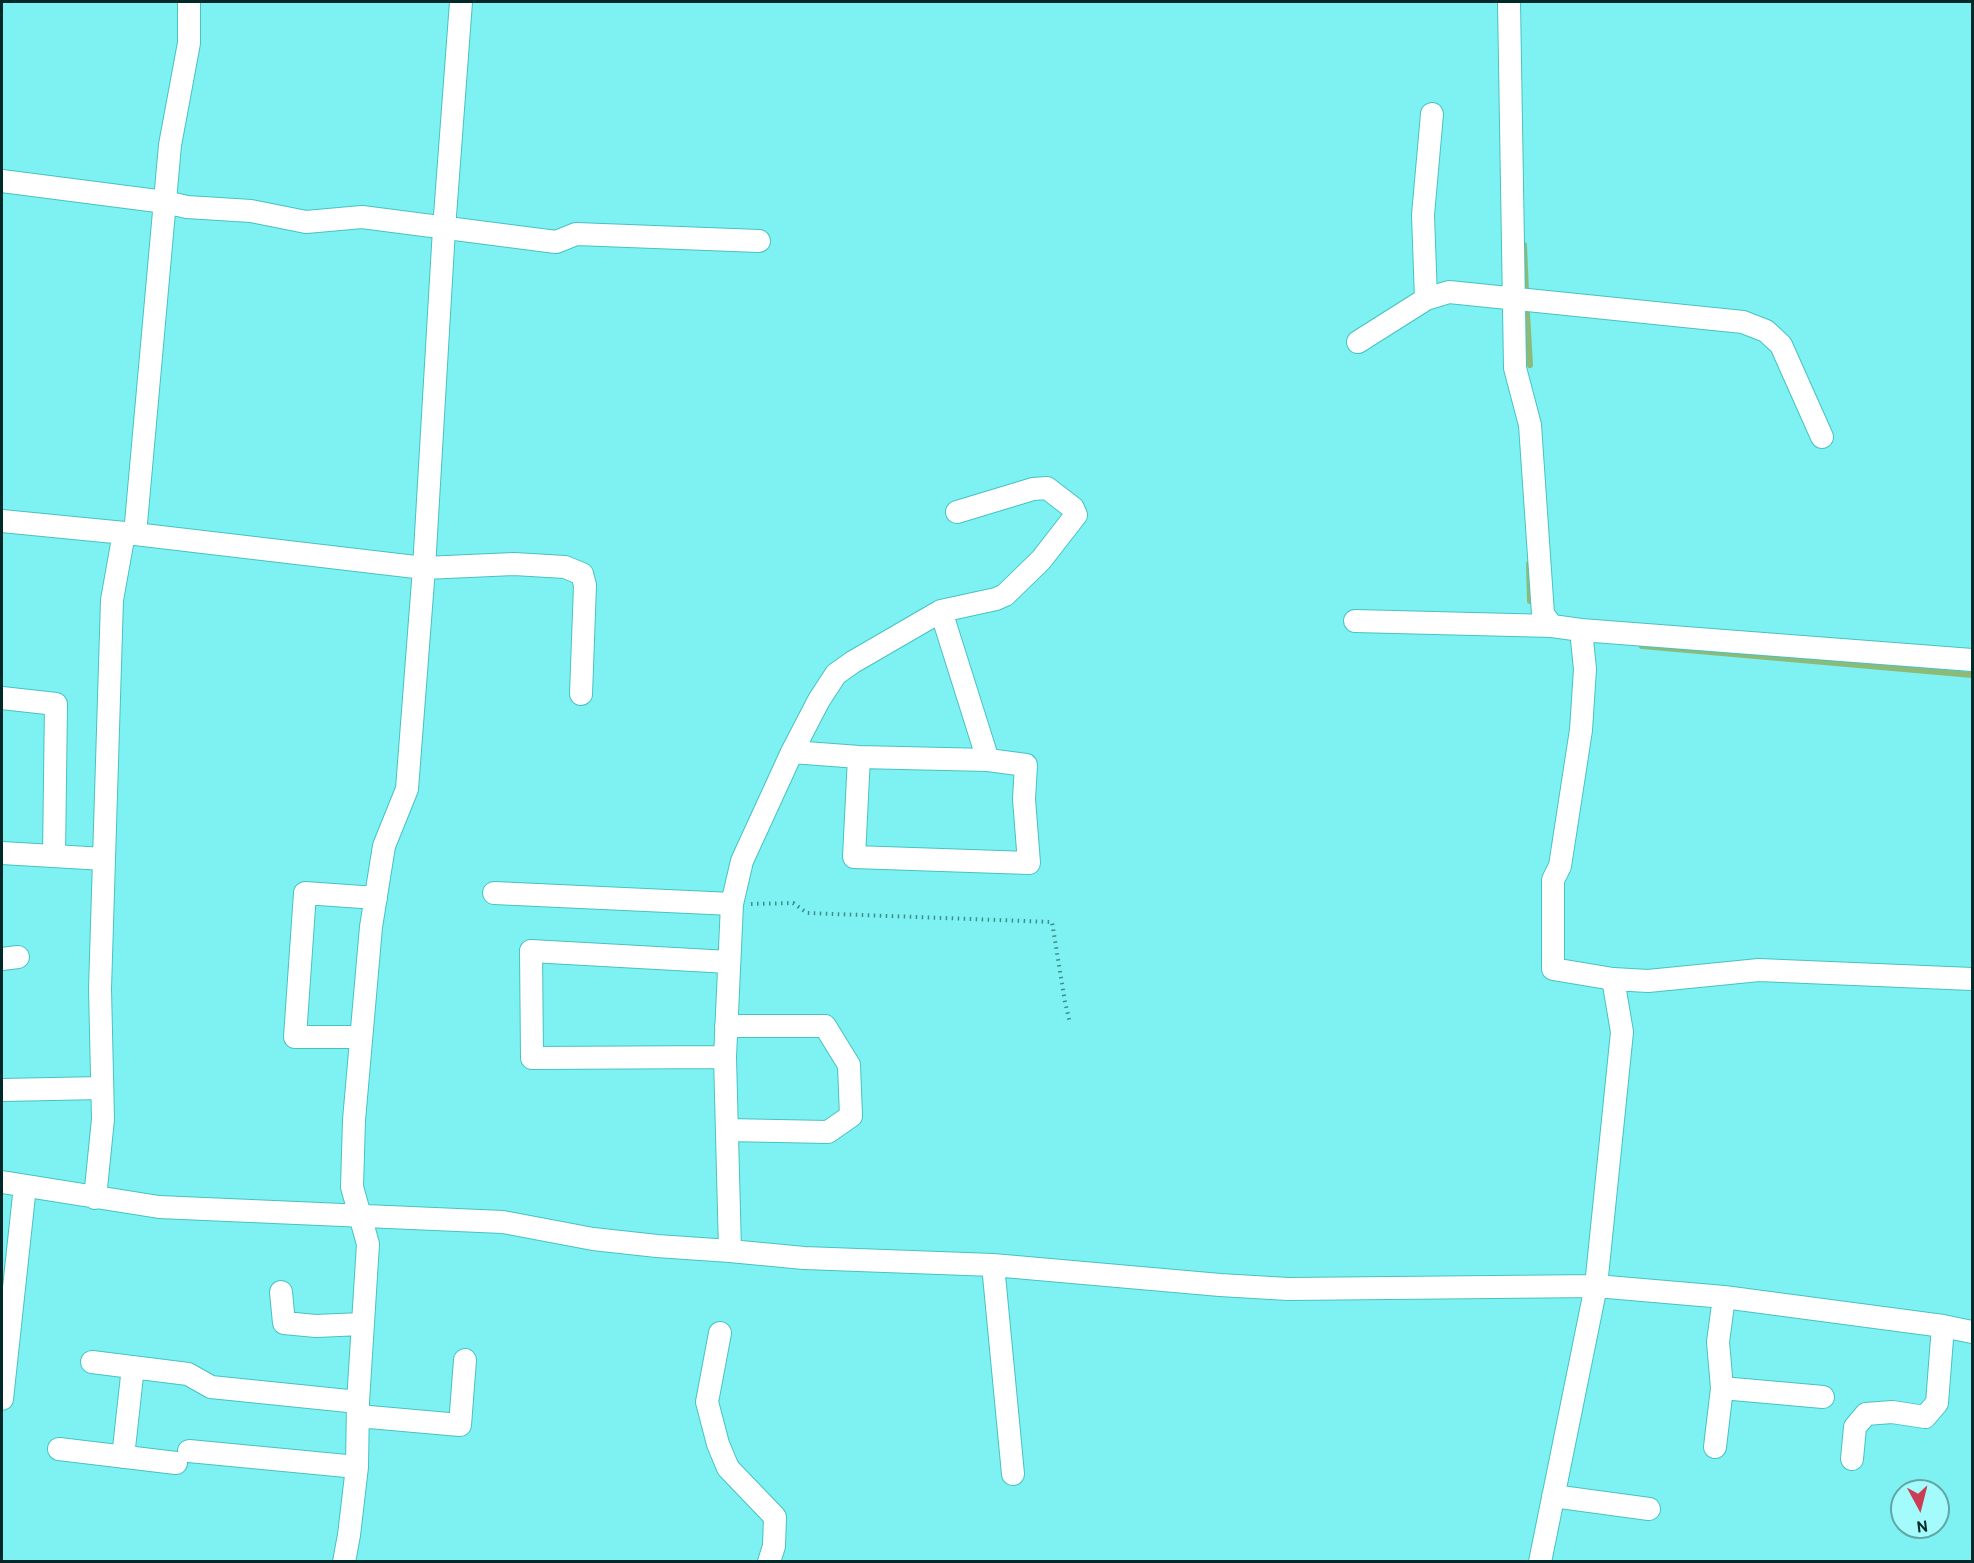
<!DOCTYPE html>
<style>
body{margin:0}
#map{position:relative;width:1974px;height:1563px;overflow:hidden;background:#7ef2f2;font-family:Overpass,sans-serif}
canvas{display:block}
.frame{position:absolute;inset:0;border:3px solid #012929;pointer-events:none}
.north{position:absolute;left:1890px;top:1479px;width:60px;height:60px;box-sizing:border-box;background:#a3fbfb;border:2px solid #62a7a7;border-radius:50%;rotate:173deg;font-size:16px;font-weight:700;line-height:24px;text-align:center;color:#012929}
.north::after{content:'';display:block;margin:auto;width:21px;height:27px;background:#cc3c54;clip-path:polygon(50% 0,100% 100%,50% 72%,0 100%)}
</style>
<div id="map">
<canvas width="1974" height="1563"></canvas>
<div class="frame"></div>
<div class="north">N</div>
</div>
<script>
const ctx = document.querySelector('canvas').getContext('2d');
ctx.lineJoin = 'round';
const poly = rows => new Path2D(rows.map(r => 'M' + r).join(''));
function strokePath(path, color, width, dash) { ctx.strokeStyle = color; ctx.lineWidth = width; ctx.lineCap = dash ? 'butt' : 'round'; ctx.setLineDash(dash || []); ctx.stroke(path); }
const stream = poly([
 [1524,245,1526,292],
 [1527,313,1530,365],
 [1529,564,1530,601],
 [1642,646,1972,675]
]);
const path = poly([
 [751,904,793,903,807,913,1052,922,1065,1002,1070,1023]
]);
const minor = poly([
 [1509,2,1515,368,1530,425,1543,614,1552,626,1581,630,1972,660],
 [2,181,165,202,187,207,251,211,306,222,362,217,556,242,576,234,759,241],
 [1426,299,1423,215,1432,114],
 [1358,342,1426,299,1449,292,1743,322,1766,331,1781,345,1822,437],
 [2,521,135,534,424,568,514,564,565,567,582,574,585,585,581,694],
 [135,534,170,145,189,43,189,2],
 [941,611,988,760],
 [1355,621,1552,626],
 [1581,630,1585,669,1581,730,1560,866,1553,880,1553,969,1613,979,1648,981,1759,970,1972,979],
 [2,698,56,704,54,856],
 [792,752,859,757,988,760,1026,765,1024,799,1029,863,854,857,859,757],
 [2,853,104,859],
 [494,893,732,904],
 [2,959,18,957],
 [726,1026,825,1026,849,1065,851,1116,828,1132,727,1130],
 [361,1037,295,1037,305,893,376,898],
 [725,1057,532,1058,531,951,729,962],
 [2,1090,102,1088],
 [2,1182,159,1207,503,1222,593,1239,657,1246,730,1251,804,1258,993,1265,1220,1285,1288,1289,1596,1286,1724,1297,1943,1326,1972,1332],
 [95,1198,103,1119,100,989,112,600,124,533],
 [730,1251,725,1057,732,904,742,861,792,752,819,700,836,674,853,662,941,611,996,599,1005,595,1041,560,1076,515,1073,508,1047,488,1033,489,957,512],
 [993,1265,1013,1474],
 [281,1292,284,1323,316,1326,362,1324],
 [720,1333,707,1402,718,1444,728,1468,775,1517,774,1546,769,1562],
 [92,1362,188,1374,211,1387,358,1402],
 [1722,1388,1823,1397],
 [2,1399,25,1186],
 [358,1416,460,1425,465,1360],
 [1715,1447,1722,1388,1718,1342,1724,1297],
 [59,1449,176,1463],
 [189,1451,357,1467],
 [123,1457,133,1367],
 [1852,1459,1855,1427,1866,1414,1892,1412,1925,1417,1937,1403,1943,1326],
 [1553,1496,1649,1509],
 [344,1562,349,1535,357,1467,358,1402,368,1244,352,1187,354,1120,371,927,384,846,407,789,424,568,444,229,461,2],
 [1540,1562,1596,1286,1622,1032,1613,979]
]);
strokePath(stream, '#8eba78', 6);
strokePath(minor, '#49c2c2', 24);
strokePath(path, '#3f8d8d', 4, [1.5, 4.5]);
strokePath(minor, '#fff', 22);
</script>
